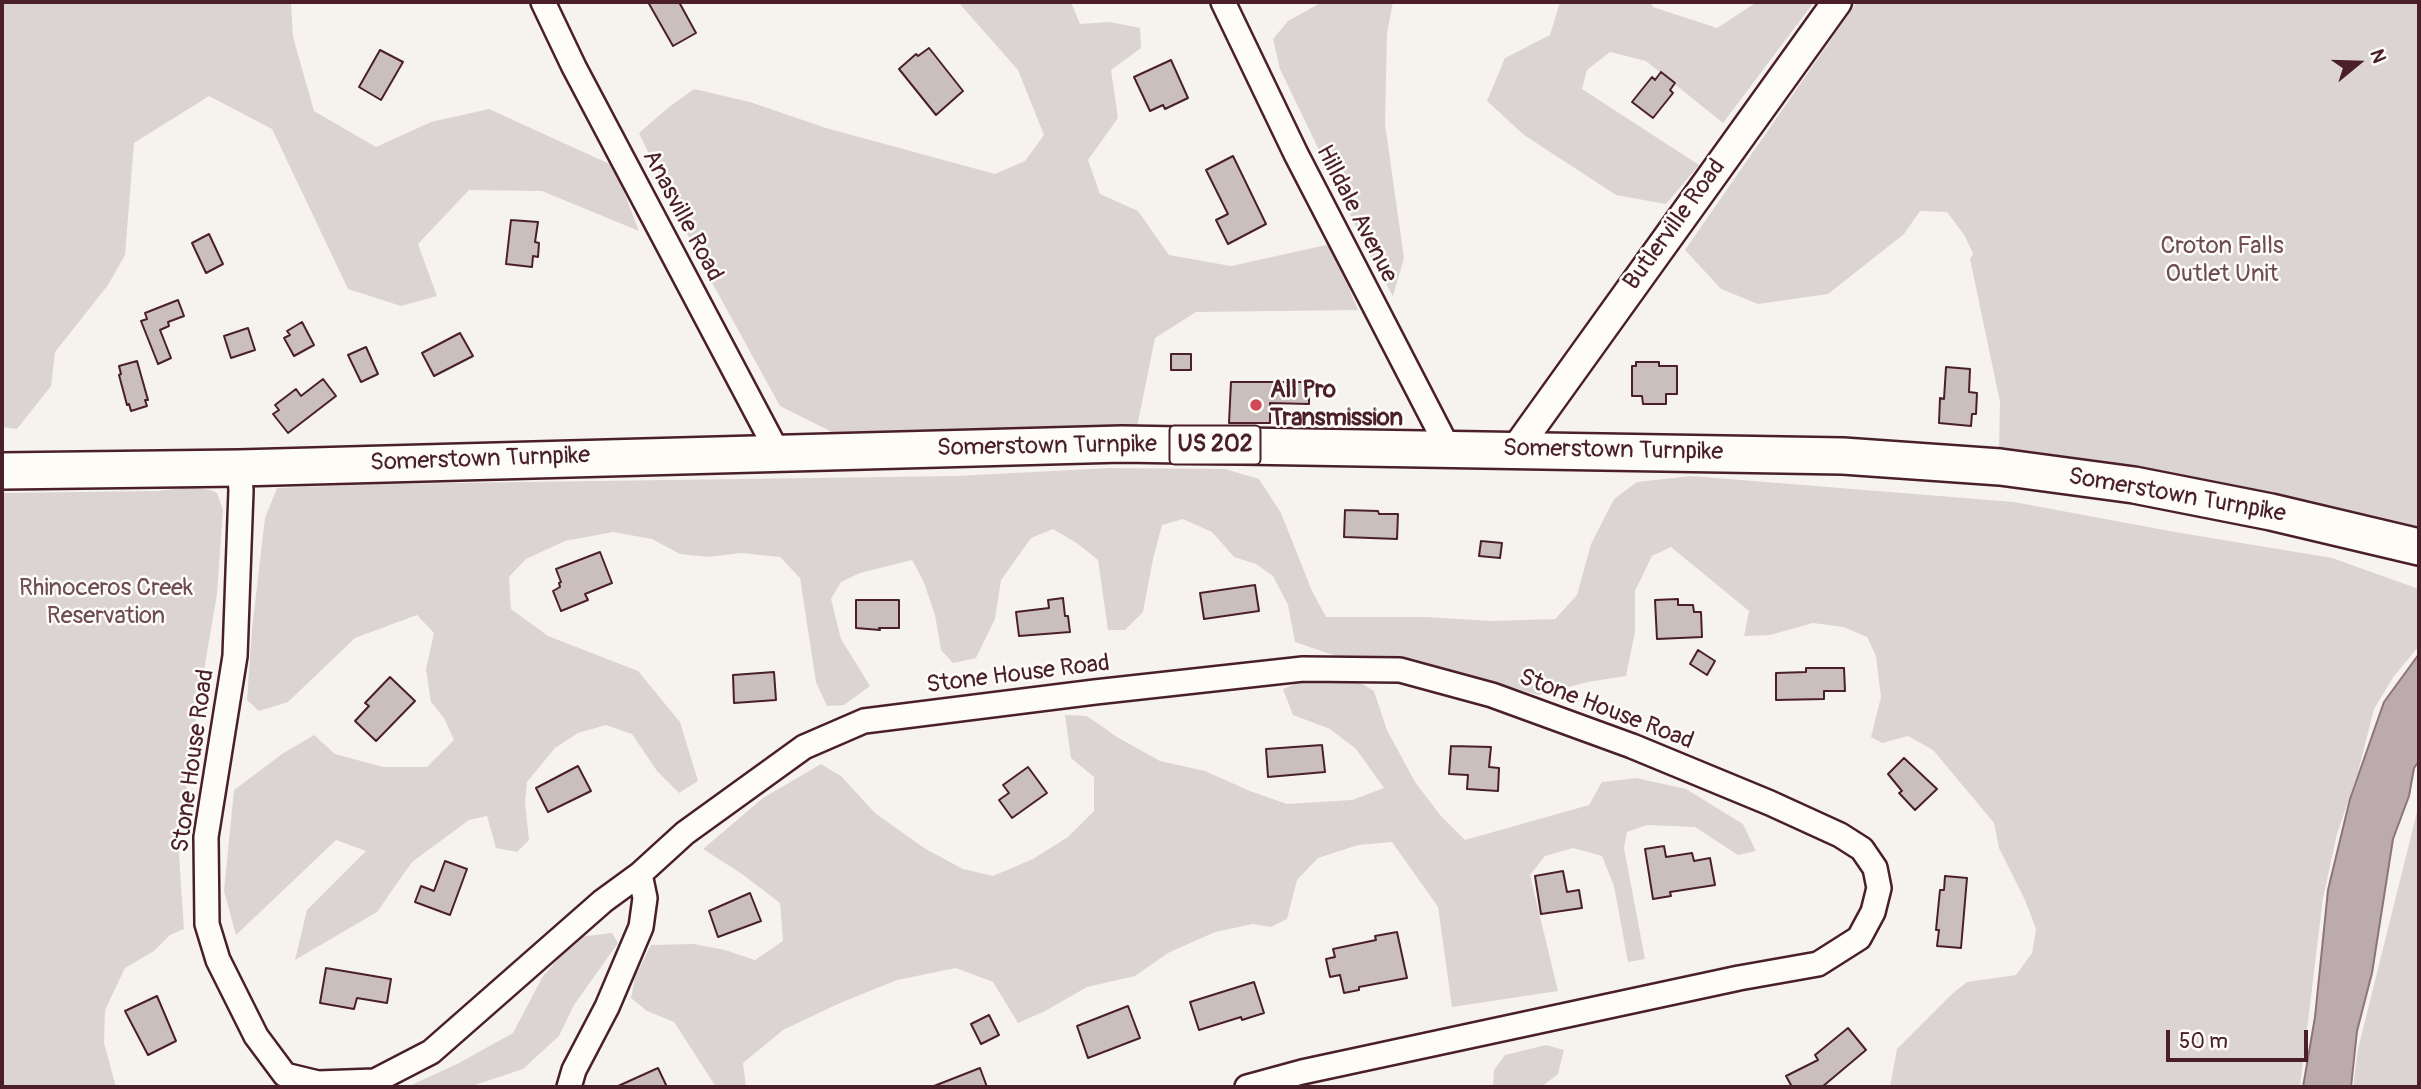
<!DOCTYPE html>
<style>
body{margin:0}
#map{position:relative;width:2421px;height:1089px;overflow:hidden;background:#f6f3ef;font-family:Pangolin,sans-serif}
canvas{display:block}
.frame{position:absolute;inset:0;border:4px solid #4a1f2b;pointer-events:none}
.north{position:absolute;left:2323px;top:28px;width:70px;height:70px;-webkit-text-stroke:5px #fdfcf7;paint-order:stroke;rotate:71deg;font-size:19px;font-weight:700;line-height:28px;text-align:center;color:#4a1f2b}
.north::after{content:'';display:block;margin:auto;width:24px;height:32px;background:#4a1f2b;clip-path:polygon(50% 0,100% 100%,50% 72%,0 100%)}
.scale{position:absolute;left:2166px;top:1030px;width:142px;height:32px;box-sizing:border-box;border:4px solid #4a1f2b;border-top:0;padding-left:9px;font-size:21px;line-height:24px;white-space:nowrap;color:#4a1f2b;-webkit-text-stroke:5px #fdfcf7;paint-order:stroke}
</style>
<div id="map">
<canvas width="2421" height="1089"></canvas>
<div class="frame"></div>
<div class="north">N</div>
<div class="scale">50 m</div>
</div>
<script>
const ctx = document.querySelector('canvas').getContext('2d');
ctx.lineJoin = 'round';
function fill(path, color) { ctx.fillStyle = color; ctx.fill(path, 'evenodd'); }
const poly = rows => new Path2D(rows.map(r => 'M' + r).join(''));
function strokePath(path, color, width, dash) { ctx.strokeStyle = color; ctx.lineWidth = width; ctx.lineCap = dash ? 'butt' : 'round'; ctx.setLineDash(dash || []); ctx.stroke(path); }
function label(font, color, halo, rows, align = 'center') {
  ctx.font = font + ' Pangolin,sans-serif'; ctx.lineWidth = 5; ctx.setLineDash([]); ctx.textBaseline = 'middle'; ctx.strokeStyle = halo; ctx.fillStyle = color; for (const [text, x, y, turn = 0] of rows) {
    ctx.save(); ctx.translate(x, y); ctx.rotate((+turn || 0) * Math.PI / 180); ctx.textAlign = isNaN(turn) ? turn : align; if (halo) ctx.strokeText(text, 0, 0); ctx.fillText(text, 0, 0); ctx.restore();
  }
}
const green = poly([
 [2,2,291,2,293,37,314,111,376,147,431,122,489,109,614,166,639,231,542,191,469,190,418,244,437,296,401,306,348,289,272,129,209,96,134,143,125,255,108,285,55,352,51,386,17,429,2,427],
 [958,2,1071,2,1080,24,1110,22,1140,28,1141,48,1111,70,1118,118,1088,160,1100,194,1138,211,1169,255,1231,266,1331,244,1358,310,1196,312,1155,338,1137,427,834,433,780,406,699,259,639,133,669,107,694,89,750,102,826,128,995,174,1025,161,1044,135,1018,70],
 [1322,2,1393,2,1387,33,1385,124,1404,258,1393,296,1369,254,1280,69,1273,39,1288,21],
 [1560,2,1650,2,1653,7,1717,28,1757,2,1814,2,1723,123,1646,61,1610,52,1587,70,1582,89,1699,165,1666,204,1616,195,1524,135,1487,101,1505,58,1550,35],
 [1857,2,2419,2,2419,527,1999,450,2000,402,1970,259,1973,254,1965,236,1947,212,1920,211,1904,234,1828,294,1758,304,1721,289,1685,250],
 [1111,468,1225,469,1259,479,1281,513,1312,591,1326,617,1426,617,1492,621,1555,619,1577,595,1591,544,1614,499,1637,482,1691,476,2014,502,2175,532,2332,558,2419,589,2419,646,2394,676,2374,709,2358,772,2337,834,2323,898,2300,1087,1890,1087,1897,1049,1952,994,1967,982,2016,975,2032,953,2036,929,2025,900,1999,848,1994,823,1933,750,1908,736,1882,743,1871,737,1881,697,1876,656,1867,637,1843,627,1813,623,1770,635,1744,636,1749,611,1671,547,1652,556,1635,591,1635,632,1626,676,1588,682,1538,695,1409,658,1345,659,1295,642,1288,605,1273,576,1256,564,1234,557,1212,532,1183,519,1162,525,1153,559,1143,612,1125,630,1108,630,1098,560,1078,544,1053,529,1031,538,1001,580,995,619,976,658,953,663,941,650,935,615,923,580,912,560,860,573,841,582,831,599,841,639,870,686,844,705,827,706,816,682,800,578,780,557,741,553,708,557,680,554,652,539,613,532,565,541,526,559,509,577,511,609,548,636,638,671,680,722,698,781,679,793,657,771,632,734,606,725,578,733,555,748,527,782,525,803,529,840,517,852,496,848,487,816,469,820,412,862,377,912,295,960,307,910,366,851,336,840,236,935,224,891,234,790,282,754,314,735,335,754,383,767,427,767,454,740,444,718,431,702,426,669,434,633,417,615,355,638,288,702,259,711,247,700,252,629,265,518,277,488,380,484,956,476],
 [191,487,210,490,217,493,223,510,217,594,190,753,179,856,184,929,170,935,154,951,125,968,105,1010,104,1043,116,1087,2,1087,2,493,158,491],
 [1351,677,1374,691,1387,730,1415,782,1441,816,1465,840,1589,805,1602,782,1636,778,1686,789,1743,824,1756,851,1738,855,1695,827,1647,825,1627,832,1624,848,1645,959,1628,962,1614,886,1602,856,1573,848,1545,856,1530,875,1558,991,1452,1007,1438,907,1392,842,1358,845,1318,858,1297,880,1287,919,1271,927,1253,924,1215,932,1168,953,1135,976,1087,987,1045,1011,1018,1023,993,982,956,968,897,980,840,1003,783,1030,743,1063,746,1087,716,1087,674,1022,647,1011,631,998,635,977,651,945,694,944,725,950,755,960,783,941,780,903,742,874,703,849,763,798,821,764,841,776,875,813,924,848,963,869,993,876,1033,859,1068,837,1094,811,1094,777,1071,758,1065,715,1087,716,1117,737,1160,761,1205,771,1250,791,1287,804,1352,800,1384,788,1356,749,1330,729,1293,715,1283,689,1309,678],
 [2419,804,2419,1087,2353,1087,2358,1049],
 [612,933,618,943,574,1005,559,1036,523,1069,469,1087,407,1087,459,1063,513,1033,543,976,578,937],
 [1546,1045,1564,1050,1558,1074,1541,1087,1493,1087,1494,1070,1505,1055]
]);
const water = poly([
 [2419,654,2419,761,2414,768,2409,796,2393,839,2372,973,2357,1031,2351,1087,2303,1087,2315,1017,2328,890,2350,799,2384,702,2419,654]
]);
const building = poly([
 [648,2,679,2,696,33,673,46,648,2],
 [929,48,963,91,936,115,899,69,916,54,918,56,929,48],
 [380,50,403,62,381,100,359,87,380,50],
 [1171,60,1188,98,1165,109,1163,105,1150,111,1134,77,1171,60],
 [1661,72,1675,83,1670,90,1673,93,1653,118,1632,102,1652,77,1655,80,1661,72],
 [1233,156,1266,224,1228,244,1216,220,1228,214,1206,170,1233,156],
 [511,220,538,222,535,242,539,243,538,257,533,256,532,267,506,264,511,220],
 [209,234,223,264,206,273,192,243,209,234],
 [178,300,184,316,168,322,169,326,160,330,171,358,158,364,141,321,147,319,145,313,178,300],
 [302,322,314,345,294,356,284,338,290,335,287,331,302,322],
 [248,328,255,350,231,358,224,336,248,328],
 [460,333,473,356,434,376,422,353,460,333],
 [366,347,378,374,361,382,348,355,366,347],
 [1171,354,1191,354,1191,370,1171,370,1171,354],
 [137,361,148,400,145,400,147,406,131,411,129,404,127,405,119,375,121,374,119,366,137,361],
 [1636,362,1659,362,1659,366,1677,366,1677,394,1666,394,1666,404,1643,404,1642,396,1632,396,1632,366,1636,366,1636,362],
 [1946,367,1970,369,1969,392,1977,393,1976,414,1972,414,1971,426,1939,423,1940,398,1944,399,1946,367],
 [323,379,336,396,288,433,273,414,279,410,275,405,296,389,301,396,323,379],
 [1231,382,1309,382,1309,404,1270,403,1270,423,1229,423,1231,382],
 [1345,510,1378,511,1379,514,1398,514,1397,539,1344,537,1345,510],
 [1481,541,1502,543,1500,558,1479,556,1481,541],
 [600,552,612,583,585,594,588,600,561,611,553,591,560,587,559,583,561,582,556,569,600,552],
 [1255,585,1259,611,1204,619,1200,593,1255,585],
 [1063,598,1065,616,1068,616,1070,632,1019,636,1016,612,1049,608,1048,600,1063,598],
 [1678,599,1678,605,1693,605,1694,612,1701,612,1702,637,1657,639,1655,600,1678,599],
 [856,600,899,600,899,628,879,628,880,630,856,628,856,600],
 [1698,650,1715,661,1707,675,1690,664,1698,650],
 [1806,668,1844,668,1845,691,1824,691,1824,699,1776,700,1776,673,1806,672,1806,668],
 [774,672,776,700,734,703,733,675,774,672],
 [390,677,415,701,376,741,355,721,369,706,365,703,390,677],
 [1322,745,1325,772,1268,777,1266,749,1322,745],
 [1451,746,1491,747,1489,767,1499,768,1498,791,1467,789,1468,775,1449,774,1451,746],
 [1904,758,1937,789,1915,810,1899,793,1902,791,1888,774,1904,758],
 [578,766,591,791,548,812,536,788,578,766],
 [1028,767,1047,793,1012,818,999,800,1009,793,1003,785,1028,767],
 [1664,846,1666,857,1692,853,1694,861,1710,858,1715,885,1670,892,1671,896,1653,899,1645,849,1664,846],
 [445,861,467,869,450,915,415,902,421,886,434,891,445,861],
 [1563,871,1567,892,1579,890,1582,908,1541,914,1535,876,1563,871],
 [1945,876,1967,878,1961,948,1937,946,1939,930,1936,930,1940,890,1944,890,1945,876],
 [750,893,761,921,718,937,709,911,750,893],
 [1397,932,1407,978,1359,987,1359,990,1344,993,1340,975,1330,977,1326,959,1335,957,1333,949,1376,940,1375,936,1397,932],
 [326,968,391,979,387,1003,357,998,354,1009,320,1003,326,968],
 [1254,982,1264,1013,1242,1020,1241,1017,1199,1030,1190,1002,1254,982],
 [157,996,176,1041,148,1055,125,1011,157,996],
 [1128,1006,1140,1038,1088,1058,1077,1026,1128,1006],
 [989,1015,999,1035,981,1044,971,1024,989,1015],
 [1848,1028,1866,1050,1822,1087,1792,1087,1786,1076,1818,1060,1815,1055,1848,1028],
 [658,1068,667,1087,616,1087,658,1068],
 [980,1068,987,1087,934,1087,934,1086,980,1068]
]);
const minor = poly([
 [543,2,574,67,778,453],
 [1223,2,1296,154,1448,448],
 [239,468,241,490,235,656,206,837,207,924,218,960,256,1036,285,1075,318,1083,375,1081,431,1052,603,901,640,874],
 [569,1087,574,1070,607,1007,641,927,645,898,640,874,685,833,804,747,864,721,1095,692,1303,669,1400,670,1492,695,1632,746,1770,803,1840,835,1862,849,1875,868,1879,888,1873,912,1859,938,1818,964,1739,978,1302,1072,1247,1087]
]);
const tertiary = poly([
 [1516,449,1837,2]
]);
const primary = poly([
 [2,471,239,468,1122,444,1843,456,2000,467,2134,485,2271,512,2419,547]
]);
const markers = [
 [1256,405,7,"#d1495b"]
];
const shields = [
 [1215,445,91]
];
const shieldNames = [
 ["US 202",1215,445]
];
const streetNames = [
 ["Hilldale Avenue",1356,214,63],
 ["Anasville Road",682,216,62],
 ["Butlerville Road",1675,225,-54],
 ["Somerstown Turnpike",1047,447,-1],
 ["Somerstown Turnpike",1613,451,1],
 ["Somerstown Turnpike",480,460,-2],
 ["Somerstown Turnpike",2177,496,10],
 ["Stone House Road",1018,675,-7],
 ["Stone House Road",1606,710,21],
 ["Stone House Road",194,761,-82]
];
const parkNames = [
 ["Croton Falls",2222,247],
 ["Outlet Unit",2222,275],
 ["Rhinoceros Creek",106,589],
 ["Reservation",106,617]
];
const poiNames = [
 ["All Pro",1270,391],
 ["Transmission",1270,419]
];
fill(green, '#dcd4d2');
fill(water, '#bbabac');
strokePath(water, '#8e7378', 2);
fill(building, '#cbbfbe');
strokePath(building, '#4a1f2b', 2);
strokePath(minor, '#4a1f2b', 28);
strokePath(tertiary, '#4a1f2b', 33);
strokePath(primary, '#4a1f2b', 40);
strokePath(minor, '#fdfcf7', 23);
strokePath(tertiary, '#fdfcf7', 28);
strokePath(primary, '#fdfcf7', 35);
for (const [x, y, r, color] of markers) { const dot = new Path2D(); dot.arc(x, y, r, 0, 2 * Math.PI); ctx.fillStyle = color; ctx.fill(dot); strokePath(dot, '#fdfcf7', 2.5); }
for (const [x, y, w] of shields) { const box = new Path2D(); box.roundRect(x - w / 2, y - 19.5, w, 39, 5); ctx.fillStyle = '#fdfcf7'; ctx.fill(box); strokePath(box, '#4a1f2b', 2); }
label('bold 23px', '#4a1f2b', null, shieldNames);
label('24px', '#4a1f2b', '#fdfcf7', streetNames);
label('24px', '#6e4c55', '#fdfcf7', parkNames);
label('bold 24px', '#4a1f2b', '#fdfcf7', poiNames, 'left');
</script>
